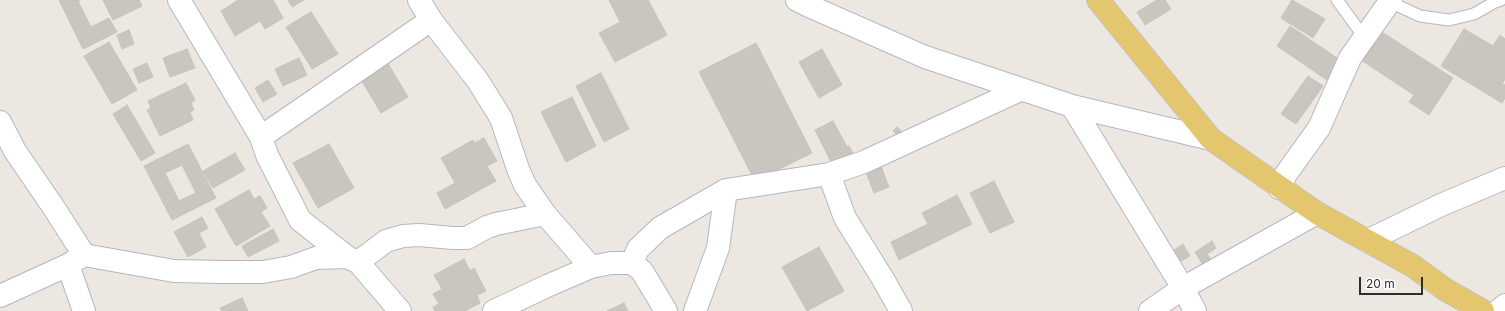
<!DOCTYPE html>
<style>
body{margin:0}
#map{position:relative;width:1505px;height:311px;overflow:hidden;background:#ede7e1;font-family:Inter,sans-serif}
canvas{display:block}
.scale{position:absolute;left:1359px;top:277px;width:64px;height:18px;box-sizing:border-box;border:2px solid #2d2d2d;border-top:0;padding-left:5px;font-size:12px;line-height:14px;white-space:nowrap;color:#2d2d2d;-webkit-text-stroke:3px #fff;paint-order:stroke}
</style>
<div id="map">
<canvas width="1505" height="311"></canvas>
<div class="scale">20 m</div>
</div>
<script>
const ctx = document.querySelector('canvas').getContext('2d');
ctx.lineJoin = 'round';
function fill(path, color) { ctx.fillStyle = color; ctx.fill(path, 'evenodd'); }
const poly = rows => new Path2D(rows.map(r => 'M' + r).join(''));
function strokePath(path, color, width, dash) { ctx.strokeStyle = color; ctx.lineWidth = width; ctx.lineCap = dash ? 'butt' : 'round'; ctx.setLineDash(dash || []); ctx.stroke(path); }
const building = poly([
 [59,0,80,0,78,1,91,27,109,18,117,32,83,49,59,0],
 [103,0,139,0,142,6,113,20,103,0],
 [238,0,273,0,283,18,265,29,260,21,235,36,221,11,238,0],
 [288,0,304,0,292,7,288,0],
 [609,0,648,0,667,35,615,62,599,33,620,22,609,0],
 [1157,0,1165,0,1171,9,1145,25,1137,12,1157,0],
 [1292,0,1325,19,1313,38,1281,18,1292,0],
 [311,12,338,54,312,69,286,27,311,12],
 [1290,26,1340,60,1327,80,1277,46,1290,26],
 [1374,27,1453,78,1429,115,1409,102,1414,95,1355,56,1374,27],
 [1464,29,1493,46,1500,35,1505,39,1505,79,1502,84,1505,85,1505,98,1502,103,1441,66,1464,29],
 [129,30,134,44,122,49,117,35,129,30],
 [109,42,137,90,112,104,84,56,109,42],
 [756,43,812,153,755,181,699,72,756,43],
 [187,49,195,68,170,77,163,58,187,49],
 [822,49,842,85,819,98,799,62,822,49],
 [299,58,307,75,283,86,275,69,299,58],
 [386,60,408,97,381,113,359,76,386,60],
 [147,63,153,77,139,83,133,69,147,63],
 [601,73,629,129,604,142,576,86,601,73],
 [1308,76,1323,86,1296,124,1281,114,1308,76],
 [268,80,277,94,263,102,255,88,268,80],
 [186,83,195,100,191,103,194,110,190,112,193,120,160,136,147,110,151,108,148,101,186,83],
 [572,97,596,146,566,162,541,112,572,97],
 [127,105,155,153,141,161,113,114,127,105],
 [833,121,847,147,849,146,853,153,832,164,815,130,833,121],
 [897,127,906,136,902,139,893,131,897,127],
 [484,138,497,161,487,166,496,181,445,209,437,193,455,183,441,158,473,140,474,143,484,138],
 [188,144,216,198,172,220,144,166,188,144],
 [182,165,196,193,179,201,165,173,182,165],
 [329,144,354,188,318,208,293,163,329,144],
 [235,153,245,170,213,188,203,171,235,153],
 [879,161,889,187,874,193,864,167,879,161],
 [994,181,1014,222,990,233,970,193,994,181],
 [249,190,254,199,260,196,267,208,261,212,270,226,236,246,215,209,249,190],
 [957,195,972,224,899,260,891,242,928,224,922,213,957,195],
 [202,217,208,228,199,233,206,247,188,257,174,232,202,217],
 [273,229,279,241,248,257,242,246,273,229],
 [1212,241,1216,248,1207,254,1211,259,1203,265,1195,252,1212,241],
 [1183,244,1190,256,1181,261,1174,250,1183,244],
 [819,247,844,291,807,311,782,267,819,247],
 [464,259,470,271,474,268,486,291,477,295,480,303,465,311,435,311,433,307,439,304,433,294,442,289,434,275,464,259],
 [242,298,248,311,222,311,220,308,242,298],
 [624,303,628,311,607,311,624,303]
]);
const service = poly([
 [1337,0,1364,37],
 [1390,2,1420,16,1449,20,1474,14,1495,2,1501,0]
]);
const minor = poly([
 [179,0,261,137,267,155,300,220,347,257,358,262,400,311],
 [419,0,431,20,478,81,501,118,518,169,525,185,545,214,591,267],
 [797,0,809,6,925,57,1072,106,1211,139],
 [1072,106,1183,288,1195,311],
 [0,122,15,151,54,208,84,255],
 [261,137,431,20],
 [829,174,845,218,883,279,901,311],
 [1279,188,1286,174,1319,128,1350,58,1391,0],
 [1367,241,1441,205,1505,178],
 [358,262,386,241,403,236,419,235,453,238,467,238,487,227,496,224,545,214],
 [632,263,638,249,660,228,726,190,829,174,864,162,1022,89],
 [68,265,84,311],
 [0,296,68,265,84,255,174,271,222,272,263,272,291,267,316,258,347,257],
 [494,311,547,286,591,267,611,263,632,263,642,271,666,311],
 [695,311,718,248,726,190],
 [1150,311,1183,288,1317,213],
 [1498,311,1505,305]
]);
const primary = poly([
 [1098,0,1211,139,1317,213,1413,266,1446,290,1483,311]
]);
fill(building, '#c9c5bf');
strokePath(building, '#c8c3ba', 1);
strokePath(service, '#b4b7bf', 13);
strokePath(minor, '#b4b7bf', 24);
strokePath(primary, '#c4c4c4', 24);
strokePath(service, '#fff', 11);
strokePath(minor, '#fff', 22);
strokePath(primary, '#e4c66e', 22);
</script>
